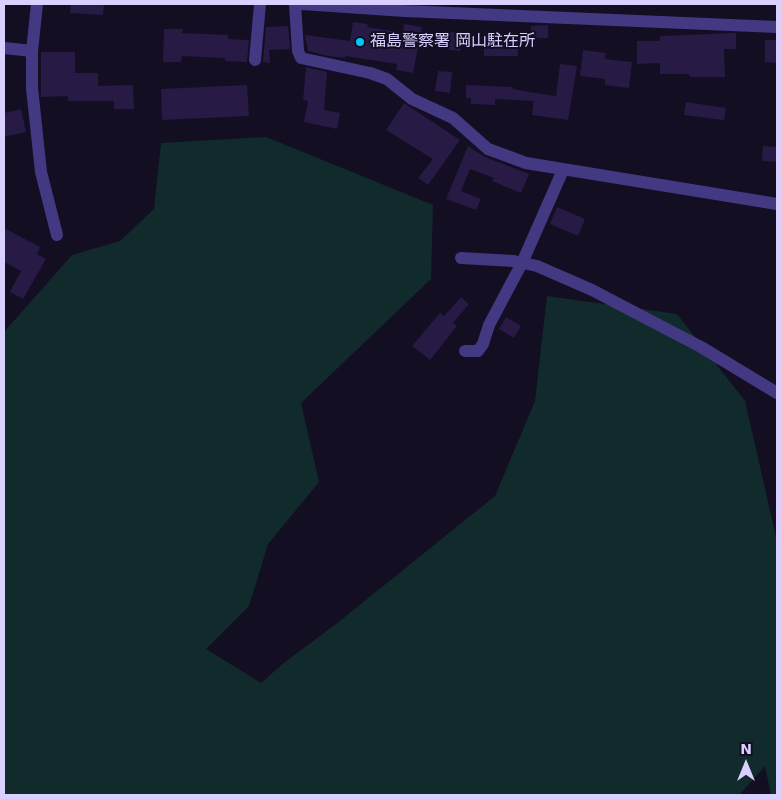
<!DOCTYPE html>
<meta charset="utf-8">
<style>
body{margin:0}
#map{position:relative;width:781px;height:799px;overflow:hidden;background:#140e23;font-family:"DejaVu Sans",sans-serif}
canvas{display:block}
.frame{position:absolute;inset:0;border:5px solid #dad0ff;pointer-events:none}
.north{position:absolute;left:721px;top:739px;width:50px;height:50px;-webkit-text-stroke:4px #140e23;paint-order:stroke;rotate:0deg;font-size:14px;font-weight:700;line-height:20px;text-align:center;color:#dad0ff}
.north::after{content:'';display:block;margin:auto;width:18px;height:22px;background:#dad0ff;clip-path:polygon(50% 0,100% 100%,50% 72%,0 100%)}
</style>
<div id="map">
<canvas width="781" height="799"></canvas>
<div class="frame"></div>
<div class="north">N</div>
</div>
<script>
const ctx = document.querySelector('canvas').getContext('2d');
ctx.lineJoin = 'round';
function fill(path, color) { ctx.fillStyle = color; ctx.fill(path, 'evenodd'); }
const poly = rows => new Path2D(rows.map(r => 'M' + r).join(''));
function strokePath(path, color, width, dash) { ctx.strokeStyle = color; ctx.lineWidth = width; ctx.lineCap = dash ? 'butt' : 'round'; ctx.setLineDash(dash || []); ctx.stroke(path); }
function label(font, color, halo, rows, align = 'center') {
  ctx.font = font + ' "DejaVu Sans","Noto Sans JP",sans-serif'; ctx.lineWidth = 4; ctx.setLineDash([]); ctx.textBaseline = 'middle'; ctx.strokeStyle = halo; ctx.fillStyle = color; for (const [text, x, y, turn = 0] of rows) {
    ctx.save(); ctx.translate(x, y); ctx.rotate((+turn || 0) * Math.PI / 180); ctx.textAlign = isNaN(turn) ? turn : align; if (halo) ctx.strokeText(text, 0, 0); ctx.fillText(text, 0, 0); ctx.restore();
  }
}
const green = poly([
 [266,137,433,205,431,279,301,403,319,482,268,544,249,606,206,649,261,683,285,662,336,624,495,496,535,401,547,296,677,314,745,401,776,537,777,795,771,795,765,766,739,795,4,795,4,332,72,255,120,241,154,209,161,143]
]);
const building = poly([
 [71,4,104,4,103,15,70,13],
 [353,22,368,24,367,27,403,33,404,24,422,27,413,73,396,70,397,64,345,56,345,58,328,56,308,51,305,35,350,41],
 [548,25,548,38,532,38,531,26],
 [288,26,290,49,269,50,270,63,263,62,266,27],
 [164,29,183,29,182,33,228,35,228,39,249,40,247,62,225,61,225,58,182,56,181,62,163,62],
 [447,31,463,34,460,51,444,49],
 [736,33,736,49,724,49,725,77,690,77,689,74,660,74,660,63,637,64,637,41,660,41,660,36],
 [484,34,518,34,518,56,484,56],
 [765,40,777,40,777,63,765,62],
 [583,50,606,53,605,59,632,62,629,88,605,85,605,79,580,76],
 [41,52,75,52,75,73,98,73,98,86,133,85,134,109,114,109,114,101,68,101,68,96,41,97],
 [560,64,577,66,568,120,532,115,535,93,556,96],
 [306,67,327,72,324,110,340,113,337,129,304,122,308,101,303,100],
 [438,71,452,72,450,93,435,91],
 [247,85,249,116,162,120,161,89],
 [466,85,513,87,513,89,535,93,534,101,495,99,495,105,471,104,471,98,466,98],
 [686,102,726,108,724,120,684,115],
 [404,103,460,140,428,185,418,178,433,159,386,130],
 [21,109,26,132,4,137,4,113],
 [468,146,485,157,529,174,521,193,492,181,494,178,470,169,461,191,481,199,476,210,446,199],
 [763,146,777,147,777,162,762,161],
 [557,207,585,219,578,236,550,224],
 [4,228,40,247,37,254,46,259,23,299,10,292,21,271,4,262],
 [461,297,469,304,453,323,457,326,430,360,412,346,440,313,444,316],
 [506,317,521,326,514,338,499,329]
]);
const minor = poly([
 [37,4,32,51,32,88,41,172,57,235],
 [295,4,298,51,301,58,370,73,387,79,412,99,453,118,488,149,526,163,777,204],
 [302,4,405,11,777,27],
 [4,48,32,51],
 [255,60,260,4],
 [461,258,514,261,537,266,592,290,701,347,777,393],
 [465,351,478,351,483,344,489,325,522,263,563,170]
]);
const markers = [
 [360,42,5,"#00c8fb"]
];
const poiNames = [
 ["福島警察署 岡山駐在所",370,42]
];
fill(green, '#112b2d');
fill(building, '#271a44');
strokePath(minor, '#433882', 12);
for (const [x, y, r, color] of markers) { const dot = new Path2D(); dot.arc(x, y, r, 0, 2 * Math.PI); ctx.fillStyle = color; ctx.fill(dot); strokePath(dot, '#140e23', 2); }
label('16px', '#dad0ff', '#140e23', poiNames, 'left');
</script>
